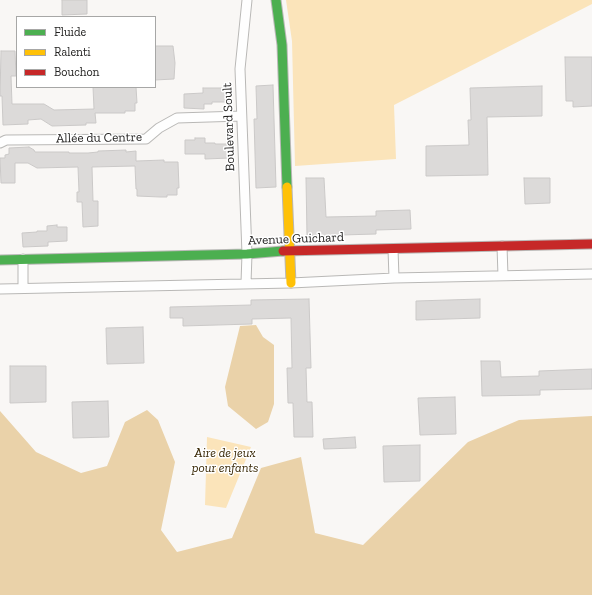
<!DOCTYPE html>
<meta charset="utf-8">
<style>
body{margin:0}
#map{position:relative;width:592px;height:595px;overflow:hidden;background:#f9f7f5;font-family:"Zilla Slab",serif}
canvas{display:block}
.legend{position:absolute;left:16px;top:16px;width:140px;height:72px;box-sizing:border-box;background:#fff;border:1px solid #a7a7a6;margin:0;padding:5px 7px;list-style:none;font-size:12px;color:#232221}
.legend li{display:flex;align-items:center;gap:8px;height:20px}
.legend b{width:20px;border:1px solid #a7a7a6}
</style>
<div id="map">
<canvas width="592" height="595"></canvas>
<ul class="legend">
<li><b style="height:5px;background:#4caf50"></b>Fluide</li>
<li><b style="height:5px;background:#ffc107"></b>Ralenti</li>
<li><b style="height:5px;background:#c62828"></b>Bouchon</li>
</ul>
</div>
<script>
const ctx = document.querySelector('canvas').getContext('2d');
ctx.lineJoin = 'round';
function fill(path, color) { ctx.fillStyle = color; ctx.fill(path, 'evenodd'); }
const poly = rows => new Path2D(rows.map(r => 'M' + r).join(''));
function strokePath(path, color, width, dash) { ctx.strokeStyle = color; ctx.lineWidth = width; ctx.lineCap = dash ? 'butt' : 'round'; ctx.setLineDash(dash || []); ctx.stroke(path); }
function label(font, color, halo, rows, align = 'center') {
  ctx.font = font + ' "Zilla Slab",serif'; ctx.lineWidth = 3; ctx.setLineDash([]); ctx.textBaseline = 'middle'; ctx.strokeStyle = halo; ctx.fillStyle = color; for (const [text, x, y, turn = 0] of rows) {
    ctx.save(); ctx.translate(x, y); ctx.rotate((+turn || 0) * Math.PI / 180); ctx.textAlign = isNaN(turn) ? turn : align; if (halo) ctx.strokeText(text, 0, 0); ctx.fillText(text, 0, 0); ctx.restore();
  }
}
const green = poly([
 [286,0,592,0,592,4,394,105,396,159,295,166,292,41],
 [207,437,251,447,226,508,205,505]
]);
const forest = poly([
 [256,325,263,337,274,345,274,404,268,422,256,429,228,406,225,387,240,326],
 [147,410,158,420,175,462,161,530,177,552,232,538,261,468,301,457,315,533,363,545,468,442,519,420,592,416,592,595,0,595,0,411,36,452,81,473,107,466,125,422]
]);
const building = poly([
 [62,0,87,0,87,14,62,15,62,0],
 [155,46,173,46,175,63,174,79,155,80,155,46],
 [1,51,15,51,16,76,11,76,12,104,44,104,54,110,94,109,93,87,136,87,137,103,135,103,135,111,125,111,125,113,95,113,96,123,86,123,86,125,52,126,41,119,28,120,28,124,3,125,2,96,0,96,1,51],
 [565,57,592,57,592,106,573,107,573,101,566,101,565,57],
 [273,85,276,187,256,188,254,119,257,119,256,86,273,85],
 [542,86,542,116,487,117,488,175,426,176,426,146,469,145,468,120,471,120,470,88,542,86],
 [203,88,228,88,229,102,212,102,212,104,204,104,204,109,184,108,184,94,203,93,203,88],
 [195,138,205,138,205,143,215,143,215,144,230,144,230,158,205,159,205,154,185,154,185,140,195,140,195,138],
 [29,147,34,150,35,152,69,152,69,153,88,153,98,152,98,151,126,150,126,152,136,151,136,161,164,160,164,162,178,162,179,188,177,188,177,195,167,195,167,197,160,197,137,196,137,189,136,189,135,166,92,167,93,201,98,201,98,226,83,227,82,202,77,202,77,192,79,192,78,167,37,168,28,163,15,163,15,183,1,183,0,158,5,158,5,155,9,154,9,148,29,147],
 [306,178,324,178,326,217,376,216,376,211,410,210,411,229,376,230,376,234,307,236,306,178],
 [524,178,550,178,550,203,525,204,524,178],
 [57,225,57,227,67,227,67,241,48,242,48,246,23,247,22,233,37,232,37,231,47,231,47,226,57,225],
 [309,299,311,368,306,368,307,402,312,402,313,437,294,437,293,403,288,403,287,368,292,368,291,318,252,319,252,324,183,326,183,318,170,318,170,307,251,305,251,300,309,299],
 [480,299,480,318,416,320,416,301,480,299],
 [143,327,144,363,107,364,106,328,143,327],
 [481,361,500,361,501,377,539,376,539,371,592,369,592,389,540,390,540,395,482,396,481,361],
 [10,366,46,366,46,402,10,403,10,366],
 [455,397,456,434,420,435,418,398,455,397],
 [108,401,109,437,73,438,72,402,108,401],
 [355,437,356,448,324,449,323,439,355,437],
 [420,445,420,481,384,482,383,446,420,445]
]);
const street = poly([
 [0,143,6,140,146,139,159,128,177,118,241,116],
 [502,246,503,276],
 [393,249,394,278],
 [23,259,23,288],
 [246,283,247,254,240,69,247,0],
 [0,289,291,283,394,278,592,274]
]);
const fast = poly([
 [276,0,282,45,287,187],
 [0,260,247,254,283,251]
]);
const slow = poly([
 [287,187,291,283]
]);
const jam = poly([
 [283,251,592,244]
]);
const streetNames = [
 ["Boulevard Soult",229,127,-92],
 ["Allée du Centre",99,138,-1],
 ["Avenue Guichard",296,239,-2]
];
const parkNames = [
 ["Aire de jeux",225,453],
 ["pour enfants",225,468]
];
fill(green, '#fbe4ba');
fill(forest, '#ead2a9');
fill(building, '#dcdad9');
strokePath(building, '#cbc9c8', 1);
strokePath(street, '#b9b8b6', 11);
strokePath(fast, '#b9b8b6', 11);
strokePath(slow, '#b9b8b6', 11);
strokePath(jam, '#b9b8b6', 11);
strokePath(street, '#fefefe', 9);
strokePath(fast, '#4caf50', 9);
strokePath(slow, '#ffc107', 9);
strokePath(jam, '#c62828', 9);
label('13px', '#232221', '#fff', streetNames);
label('italic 13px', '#3b2a08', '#fff', parkNames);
</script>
